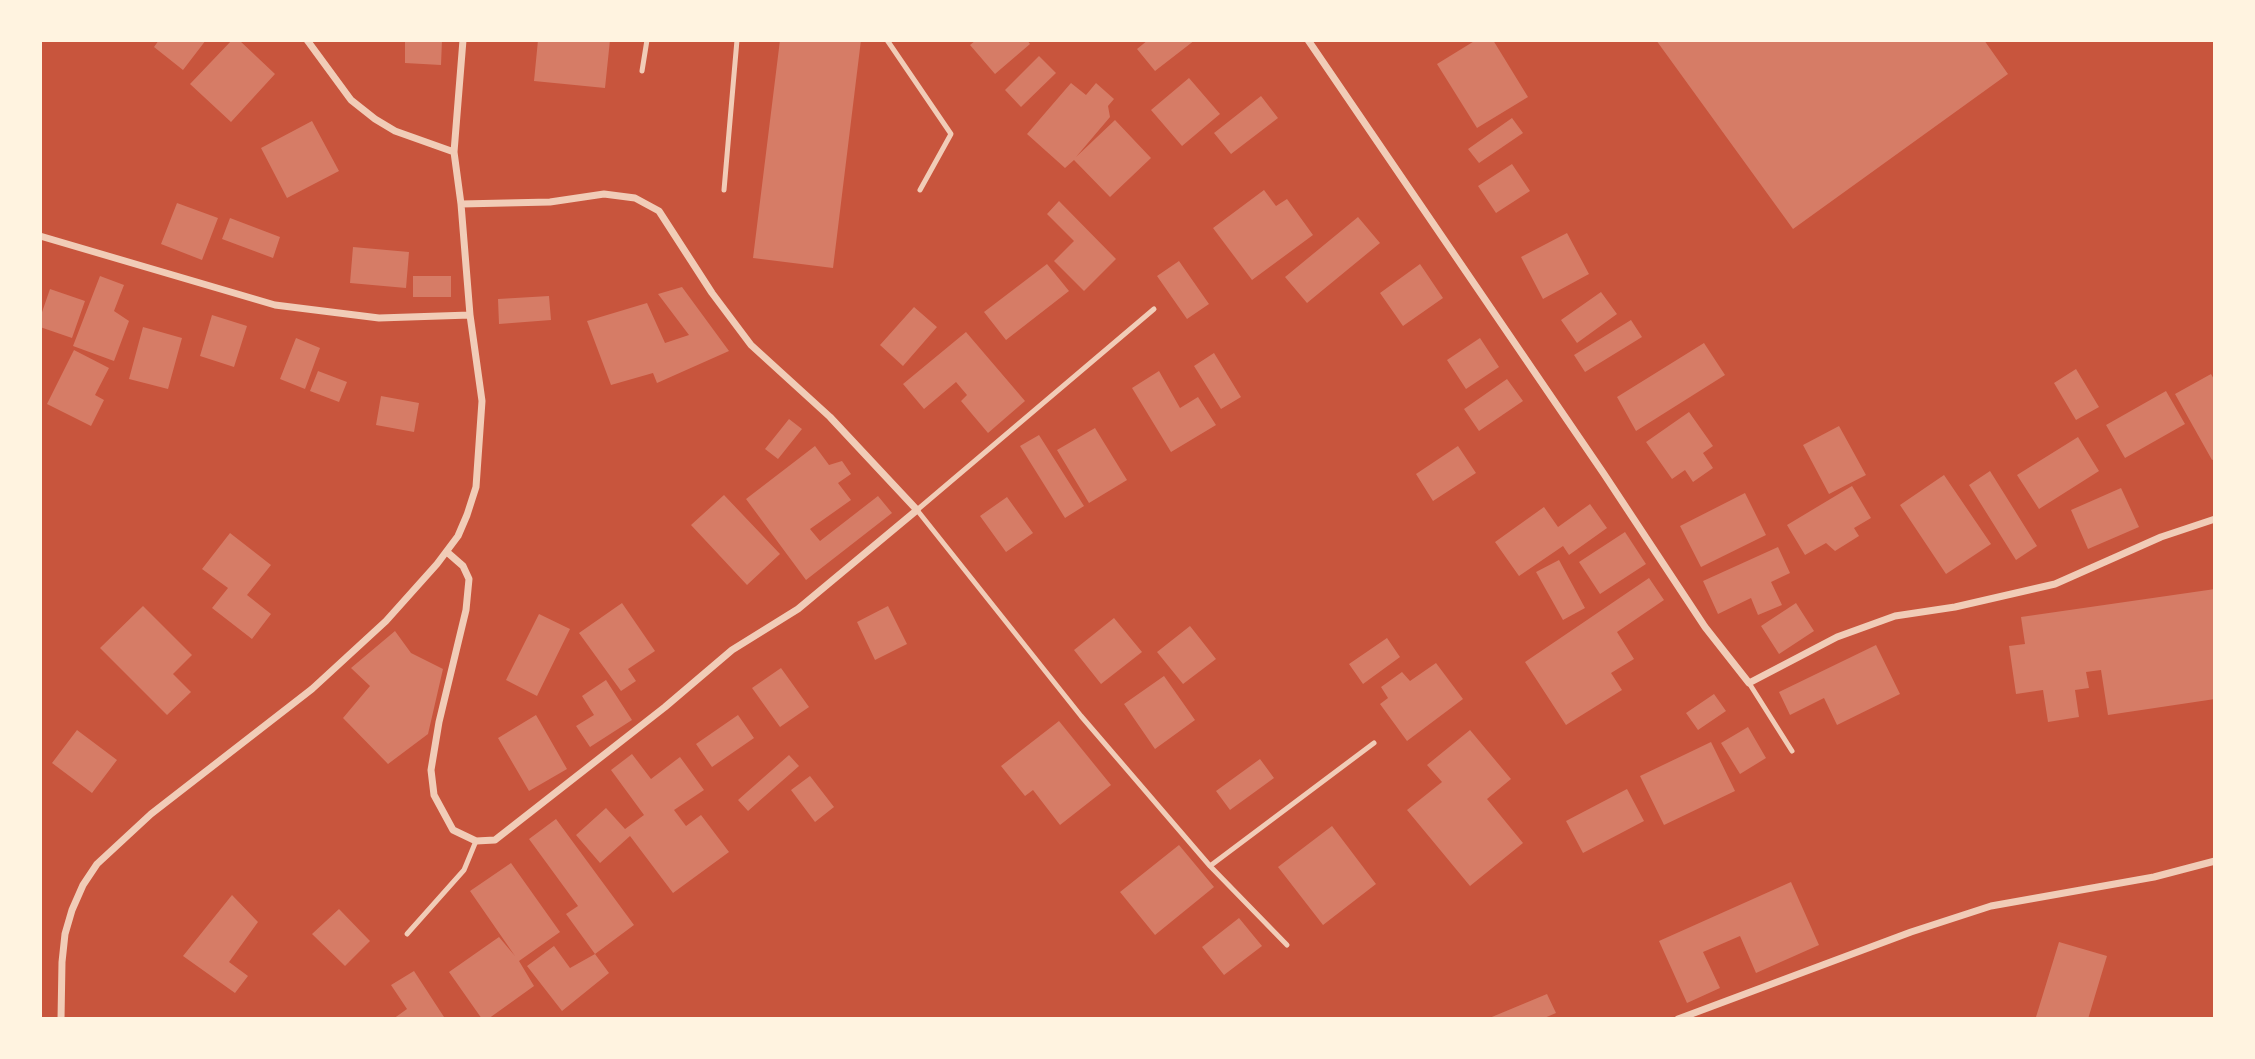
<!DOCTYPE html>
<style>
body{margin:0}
#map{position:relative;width:2255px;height:1059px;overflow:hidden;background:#c8553d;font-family:"IBM Plex Sans",sans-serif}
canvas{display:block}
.frame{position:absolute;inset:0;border:42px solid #fff3e0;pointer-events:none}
</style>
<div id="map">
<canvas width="2255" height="1059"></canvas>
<div class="frame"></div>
</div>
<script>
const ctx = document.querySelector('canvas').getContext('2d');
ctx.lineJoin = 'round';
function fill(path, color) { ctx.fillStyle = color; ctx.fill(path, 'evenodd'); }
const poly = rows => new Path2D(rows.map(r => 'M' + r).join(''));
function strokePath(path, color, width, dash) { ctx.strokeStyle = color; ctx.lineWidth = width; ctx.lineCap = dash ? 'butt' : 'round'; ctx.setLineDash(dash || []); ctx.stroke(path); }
const building = poly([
 [159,40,206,40,183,70,154,47],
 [232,40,239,40,275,74,231,122,190,84],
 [405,40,442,40,441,65,405,63],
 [538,40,610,40,605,88,534,81],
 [780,40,861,40,833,268,753,258],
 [976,40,1027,40,1030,44,995,74,970,45],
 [1148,40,1195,40,1155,71,1137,49],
 [1476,40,1493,40,1528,97,1477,128,1437,64],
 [1656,40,1984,40,2008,74,1793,229],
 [1039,56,1056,73,1021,107,1005,90],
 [1189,78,1220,114,1182,146,1151,110],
 [1071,83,1086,95,1096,83,1114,99,1108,106,1110,117,1076,157,1115,120,1151,158,1110,197,1074,160,1065,168,1027,134],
 [1261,96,1278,118,1231,154,1214,133],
 [1512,118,1523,133,1479,163,1468,149],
 [312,121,339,171,287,198,261,148],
 [1512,164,1530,191,1496,213,1478,186],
 [1264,190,1276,206,1287,199,1313,235,1252,280,1213,228],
 [1059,201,1116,259,1084,291,1054,261,1074,241,1047,214],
 [177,203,218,218,202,260,161,244],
 [1358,217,1380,243,1307,303,1285,277],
 [230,218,280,237,273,258,222,239],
 [1567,233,1589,274,1543,299,1521,257],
 [353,247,409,252,406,288,350,283],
 [1179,261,1209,304,1187,319,1157,276],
 [1047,264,1069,291,1006,340,984,312],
 [1420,264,1443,298,1403,326,1380,293],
 [100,276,124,285,114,311,129,321,114,361,73,346],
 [413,276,451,276,451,297,413,297],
 [682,287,729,351,657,383,653,373,611,385,587,321,647,303,665,343,689,335,658,294],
 [50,289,85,301,72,338,40,327,40,318],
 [1601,292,1617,314,1577,343,1561,320],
 [549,296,551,320,499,324,498,299],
 [914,307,937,327,903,366,880,345],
 [212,315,247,326,234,367,200,356],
 [1631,320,1642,337,1585,372,1574,355],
 [143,327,182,338,168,389,129,379],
 [966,332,1025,401,988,433,961,401,967,395,956,382,924,409,903,384],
 [296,338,320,348,305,389,280,379],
 [1480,338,1499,367,1466,389,1447,360],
 [1704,343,1725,375,1636,431,1617,397],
 [74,350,109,368,95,395,104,400,91,426,47,404],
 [1214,353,1241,397,1221,409,1194,366],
 [2076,369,2099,407,2076,420,2054,383],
 [318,371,347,382,339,402,310,391],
 [1159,371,1180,408,1198,397,1216,425,1171,452,1132,388],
 [2211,374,2215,381,2215,459,2212,460,2175,394],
 [1507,379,1523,401,1479,431,1464,409],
 [2166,391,2185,424,2125,458,2106,425],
 [381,396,419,403,414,432,376,425],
 [1689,412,1713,446,1703,453,1713,468,1693,482,1685,470,1672,479,1646,442],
 [789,419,802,429,778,459,765,449],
 [1839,426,1866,475,1829,494,1803,445],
 [1095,428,1127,480,1089,503,1057,450],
 [1039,435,1084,506,1065,518,1020,446],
 [2078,437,2099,471,2039,509,2017,475],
 [815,446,829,465,842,461,851,474,838,483,851,500,810,529,820,541,878,496,892,513,806,580,746,499],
 [1458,446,1476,473,1433,501,1416,474],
 [1990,471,2037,546,2016,560,1969,485],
 [1944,475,1991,544,1946,574,1900,505],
 [1852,486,1871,518,1854,528,1859,536,1835,551,1826,543,1805,555,1787,525],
 [2121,488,2139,527,2088,549,2071,510],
 [1745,493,1766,535,1701,567,1680,526],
 [724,495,780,554,747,585,691,525],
 [1007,497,1033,533,1006,552,980,516],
 [1590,504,1607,528,1569,555,1563,546,1519,576,1495,542,1544,507,1558,527],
 [1625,532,1646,564,1600,594,1579,562],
 [230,533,271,565,247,595,271,614,252,639,212,608,228,588,202,569],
 [1778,547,1790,573,1771,582,1782,605,1758,615,1751,598,1718,614,1703,581],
 [1559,560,1585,608,1563,620,1536,572],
 [1649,578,1664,600,1617,632,1634,659,1611,673,1622,690,1566,725,1525,662],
 [2215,589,2215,699,2108,715,2101,670,2086,672,2089,688,2075,690,2079,717,2048,722,2043,690,2016,694,2009,646,2025,644,2021,617],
 [622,603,655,651,628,669,636,681,621,691,579,633],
 [1796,603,1814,631,1779,654,1761,626],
 [143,606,192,655,173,674,191,692,167,715,100,648],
 [888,606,907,644,875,660,857,622],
 [539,614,570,629,537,696,506,680],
 [1114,618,1142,652,1101,684,1074,650],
 [1190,626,1216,659,1183,684,1157,652],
 [395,631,411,653,443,669,428,734,388,764,343,718,370,686,351,668],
 [1387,638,1400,657,1363,684,1349,664],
 [1876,645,1900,694,1837,725,1824,698,1790,715,1779,692],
 [1436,663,1463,699,1407,741,1380,704,1388,698,1381,687,1402,672,1410,681],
 [781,668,809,707,780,727,752,688],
 [1164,676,1195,720,1155,749,1124,704],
 [606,680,632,720,590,747,576,726,594,715,582,696],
 [1714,694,1726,711,1698,730,1686,713],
 [536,715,567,769,529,791,498,738],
 [738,715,754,738,712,767,696,744],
 [1059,721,1111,785,1060,825,1033,790,1025,796,1001,766],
 [1748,727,1766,758,1740,774,1721,743],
 [77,730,117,760,92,793,52,763],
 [1470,730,1511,779,1487,799,1523,843,1470,886,1407,810,1442,782,1427,765],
 [1711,742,1735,791,1664,825,1640,776],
 [632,754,651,779,680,757,704,790,674,810,686,826,701,815,729,852,673,893,630,836,600,863,576,835,606,808,625,829,644,815,611,770],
 [789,755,799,766,748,811,738,800],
 [1260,759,1274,778,1230,810,1216,791],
 [810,776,834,807,815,822,791,790],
 [1627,789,1644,821,1583,853,1566,821],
 [556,819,634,925,595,954,566,914,578,906,529,839],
 [1332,826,1376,884,1323,925,1278,867],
 [1179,845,1214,887,1155,935,1120,892],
 [511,863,560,932,519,961,534,986,488,1019,482,1019,449,972,499,937,515,956,470,891],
 [1791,882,1819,945,1756,973,1740,936,1703,952,1720,988,1687,1003,1659,941],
 [232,895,258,922,229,962,248,976,235,993,183,956],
 [339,909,370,941,345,966,312,934],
 [1239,918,1262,946,1224,975,1202,947],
 [2059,942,2107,956,2088,1019,2036,1017],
 [554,946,570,968,595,954,609,973,562,1011,527,966],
 [414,971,444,1017,442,1019,393,1019,407,1009,391,985],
 [1547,994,1556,1013,1542,1019,1487,1019]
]);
const service = poly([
 [887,40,951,134,920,190],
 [642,71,647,40],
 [724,190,737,40],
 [1154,309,917,510,1081,716,1210,866,1374,743],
 [1749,683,1792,751],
 [1210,866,1287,945],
 [407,934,464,870,476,841]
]);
const minor = poly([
 [307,40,351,100,375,119,395,131,454,152],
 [1308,40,1604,474,1705,627,1749,683,1837,637,1895,616,1955,607,2055,584,2161,537,2215,519],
 [40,236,275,305,379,318,470,315],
 [447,552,463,566,469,579,466,610,439,722,431,770,434,795,453,830,476,841,495,840,665,707,732,650,798,609,917,510,830,417,751,345,712,293,659,211,635,198,604,194,550,202,461,204],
 [61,1019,62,962,65,934,72,910,83,885,97,864,151,814,312,689,386,621,437,564,458,536,467,515,476,487,482,401,470,315,461,204,454,152,463,40],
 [1678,1019,1911,932,1991,906,2154,877,2215,861]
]);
fill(building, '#d67c66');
strokePath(service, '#f1ccb7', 5);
strokePath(minor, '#f1ccb7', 7);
</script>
